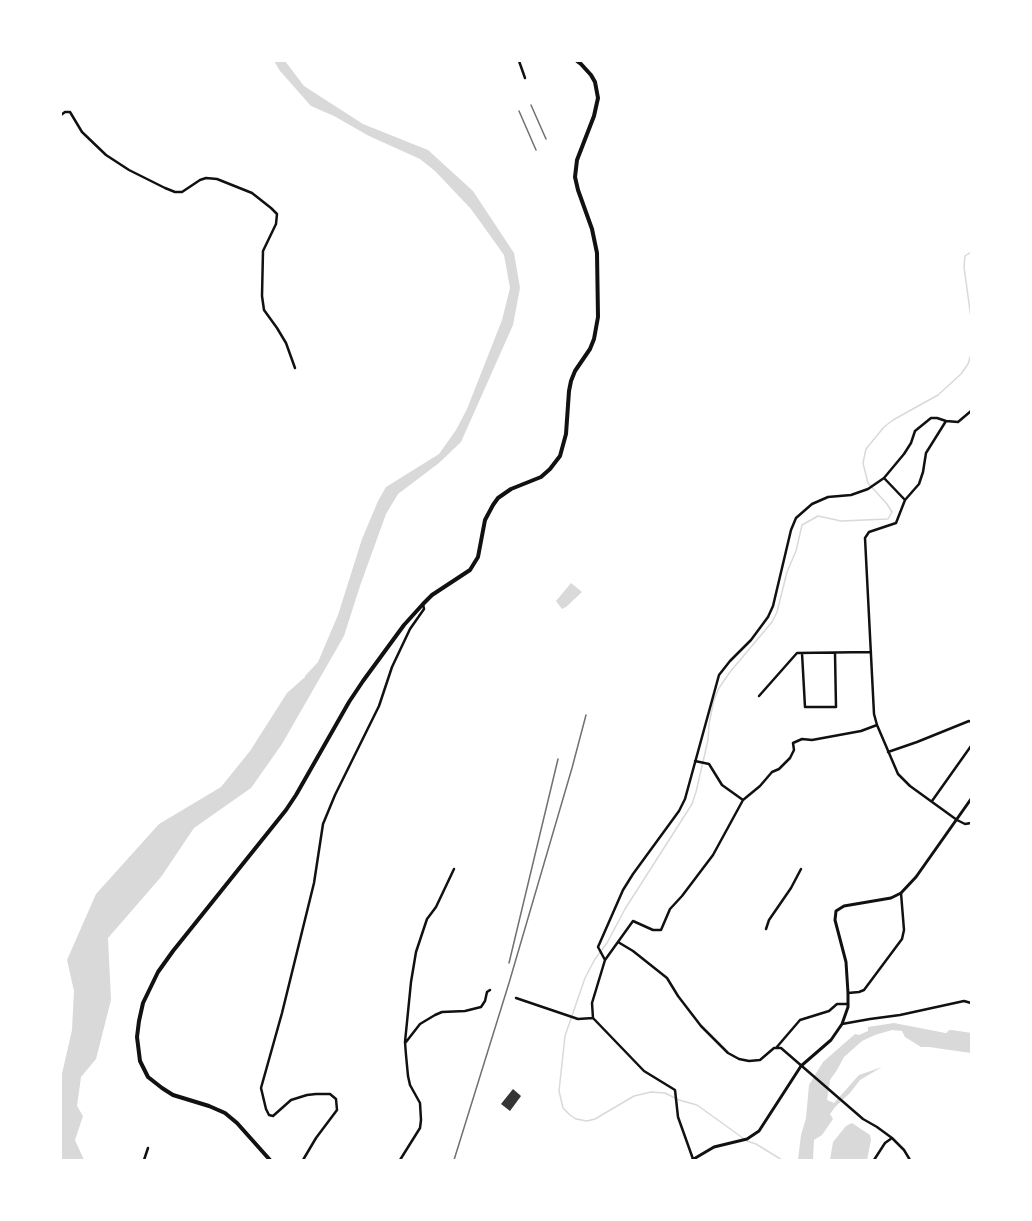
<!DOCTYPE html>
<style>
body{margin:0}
#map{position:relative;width:1032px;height:1221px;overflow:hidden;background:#fff;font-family:"Sofia Sans Condensed",sans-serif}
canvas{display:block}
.frame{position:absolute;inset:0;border:62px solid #fff;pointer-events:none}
</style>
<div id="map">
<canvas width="1032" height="1221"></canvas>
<div class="frame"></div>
</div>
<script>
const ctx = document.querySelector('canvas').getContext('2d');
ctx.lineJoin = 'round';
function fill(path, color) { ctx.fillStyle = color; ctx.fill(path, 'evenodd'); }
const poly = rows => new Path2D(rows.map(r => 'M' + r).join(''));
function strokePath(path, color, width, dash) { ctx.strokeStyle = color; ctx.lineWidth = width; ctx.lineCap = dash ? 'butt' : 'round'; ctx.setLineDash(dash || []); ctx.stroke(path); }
const water = poly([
 [274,61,285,61,304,86,363,124,428,150,473,191,514,253,520,288,513,325,461,442,439,463,398,494,386,514,360,586,344,636,282,744,251,788,194,828,161,877,108,938,111,1000,96,1059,81,1077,77,1106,83,1116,75,1140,84,1160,61,1160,61,1078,72,1030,74,991,67,960,96,894,159,824,221,787,250,751,287,693,305,677,305,676,318,662,338,615,362,539,378,501,386,487,439,454,456,430,467,409,502,320,510,288,504,255,471,209,435,171,420,159,369,136,334,116,311,106,280,71],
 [571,583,582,592,566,607,562,609,556,601],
 [894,1023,971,1038,971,1053,929,1047,921,1047,905,1037,902,1031,892,1030,875,1035,862,1041,844,1057,837,1070,830,1080,827,1100,834,1103,859,1075,882,1067,860,1080,850,1093,835,1107,830,1114,833,1119,822,1135,814,1140,813,1160,798,1160,801,1135,806,1118,809,1085,823,1062,855,1034,859,1035,868,1031,868,1027],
 [852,1123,870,1135,871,1140,867,1160,830,1160,833,1142,846,1126]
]);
const stream = poly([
 [971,252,965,256,964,267,971,318],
 [782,1160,756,1144,747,1141,697,1105,679,1100,665,1093,651,1092,634,1096,595,1119,587,1121,576,1119,570,1115,563,1108,559,1091,565,1036,585,978,595,959,607,943,625,909,678,826,692,804,696,792,708,740,709,724,714,700,719,688,730,672,772,622,777,612,787,572,796,551,802,525,818,516,841,521,888,519,892,512,887,504,868,483,863,463,866,449,884,427,893,420,938,395,961,374,968,364,971,354]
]);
const river = poly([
 [951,1035,971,1038]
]);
const building = poly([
 [513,1089,521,1096,510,1111,501,1104]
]);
const minor = poly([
 [519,61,525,78],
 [61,115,65,112,70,112,82,132,106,155,129,170,165,188,175,192,182,192,200,180,206,178,217,179,252,193,271,208,277,214,276,224,263,251,262,296,264,310,277,328,286,343,295,368],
 [946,421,926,453,923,472,919,484,905,500,896,523,869,532,865,538,874,714,877,725,898,774,910,786,957,820,965,824,971,823],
 [884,478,905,500],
 [802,653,805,707,836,707,835,653],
 [759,696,797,653,871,652],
 [888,752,917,742,969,721,971,722],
 [695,761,709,764,722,785,743,800],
 [932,801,971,746],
 [766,929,769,920,791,888,801,869],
 [618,942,633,951,667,978,678,996,701,1026,728,1053,739,1059,749,1061,760,1060,774,1048,781,1048,863,1119,877,1127,892,1138,904,1150,910,1160],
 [605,960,598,947,623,890,633,874,679,811,685,799,719,675,730,661,751,640,768,617,773,606,791,530,796,518,812,504,828,497,851,495,868,489,884,478,904,454,911,443,915,431,931,418,937,418,946,421,958,422,971,411],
 [848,993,859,992,864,990,902,939,904,930,901,893],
 [516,998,578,1019,593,1018],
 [842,1024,870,1019,900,1015,964,1001,971,1003],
 [406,1042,420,1024,435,1015,442,1012,465,1011,481,1007,485,1001,487,992,490,990],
 [776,1048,800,1020,829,1011,837,1004,848,1004],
 [693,1159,678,1117,675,1090,644,1071,593,1018,592,1003,605,960,633,921,653,930,661,930,670,909,682,896,713,855,743,800,760,786,772,772,779,769,790,758,794,750,793,743,802,739,812,740,861,731,877,725],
 [144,1160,148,1148],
 [303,1160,316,1138,337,1110,336,1099,330,1094,316,1094,307,1095,291,1100,273,1116,269,1115,266,1109,261,1088,282,1013,314,883,323,824,335,795,379,706,392,667,410,629,424,609,423,604],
 [400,1160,420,1128,421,1120,420,1103,410,1085,408,1076,406,1055,405,1042,411,982,416,952,427,919,436,907,454,869],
 [874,1160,885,1143,892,1138]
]);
const tertiary = poly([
 [692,1160,714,1147,747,1139,759,1131,801,1066,831,1040,842,1024,848,1007,848,993,846,962,835,920,836,911,844,906,891,898,901,893,916,877,971,799]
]);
const trunk = poly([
 [270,1160,237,1123,225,1113,209,1106,173,1095,162,1088,148,1077,140,1061,137,1037,139,1021,143,1003,158,972,173,951,286,810,296,795,349,702,363,681,404,625,423,604,432,595,470,570,478,557,485,520,493,505,498,498,511,489,541,477,550,469,560,456,566,434,569,391,571,381,575,371,590,349,594,339,598,317,597,253,592,229,578,190,575,177,577,160,594,116,598,98,595,82,591,75,581,64,577,61]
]);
const rail = poly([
 [531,105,546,139],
 [519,111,536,150],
 [509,963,558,759],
 [454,1160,509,983,572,768,586,715]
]);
fill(water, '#d9d9d9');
strokePath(stream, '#d9d9d9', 1.5);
strokePath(river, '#d9d9d9', 10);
fill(building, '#353535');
strokePath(minor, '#111', 2.5);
strokePath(tertiary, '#111', 3);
strokePath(trunk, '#111', 4);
strokePath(rail, '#707070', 1.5);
</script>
